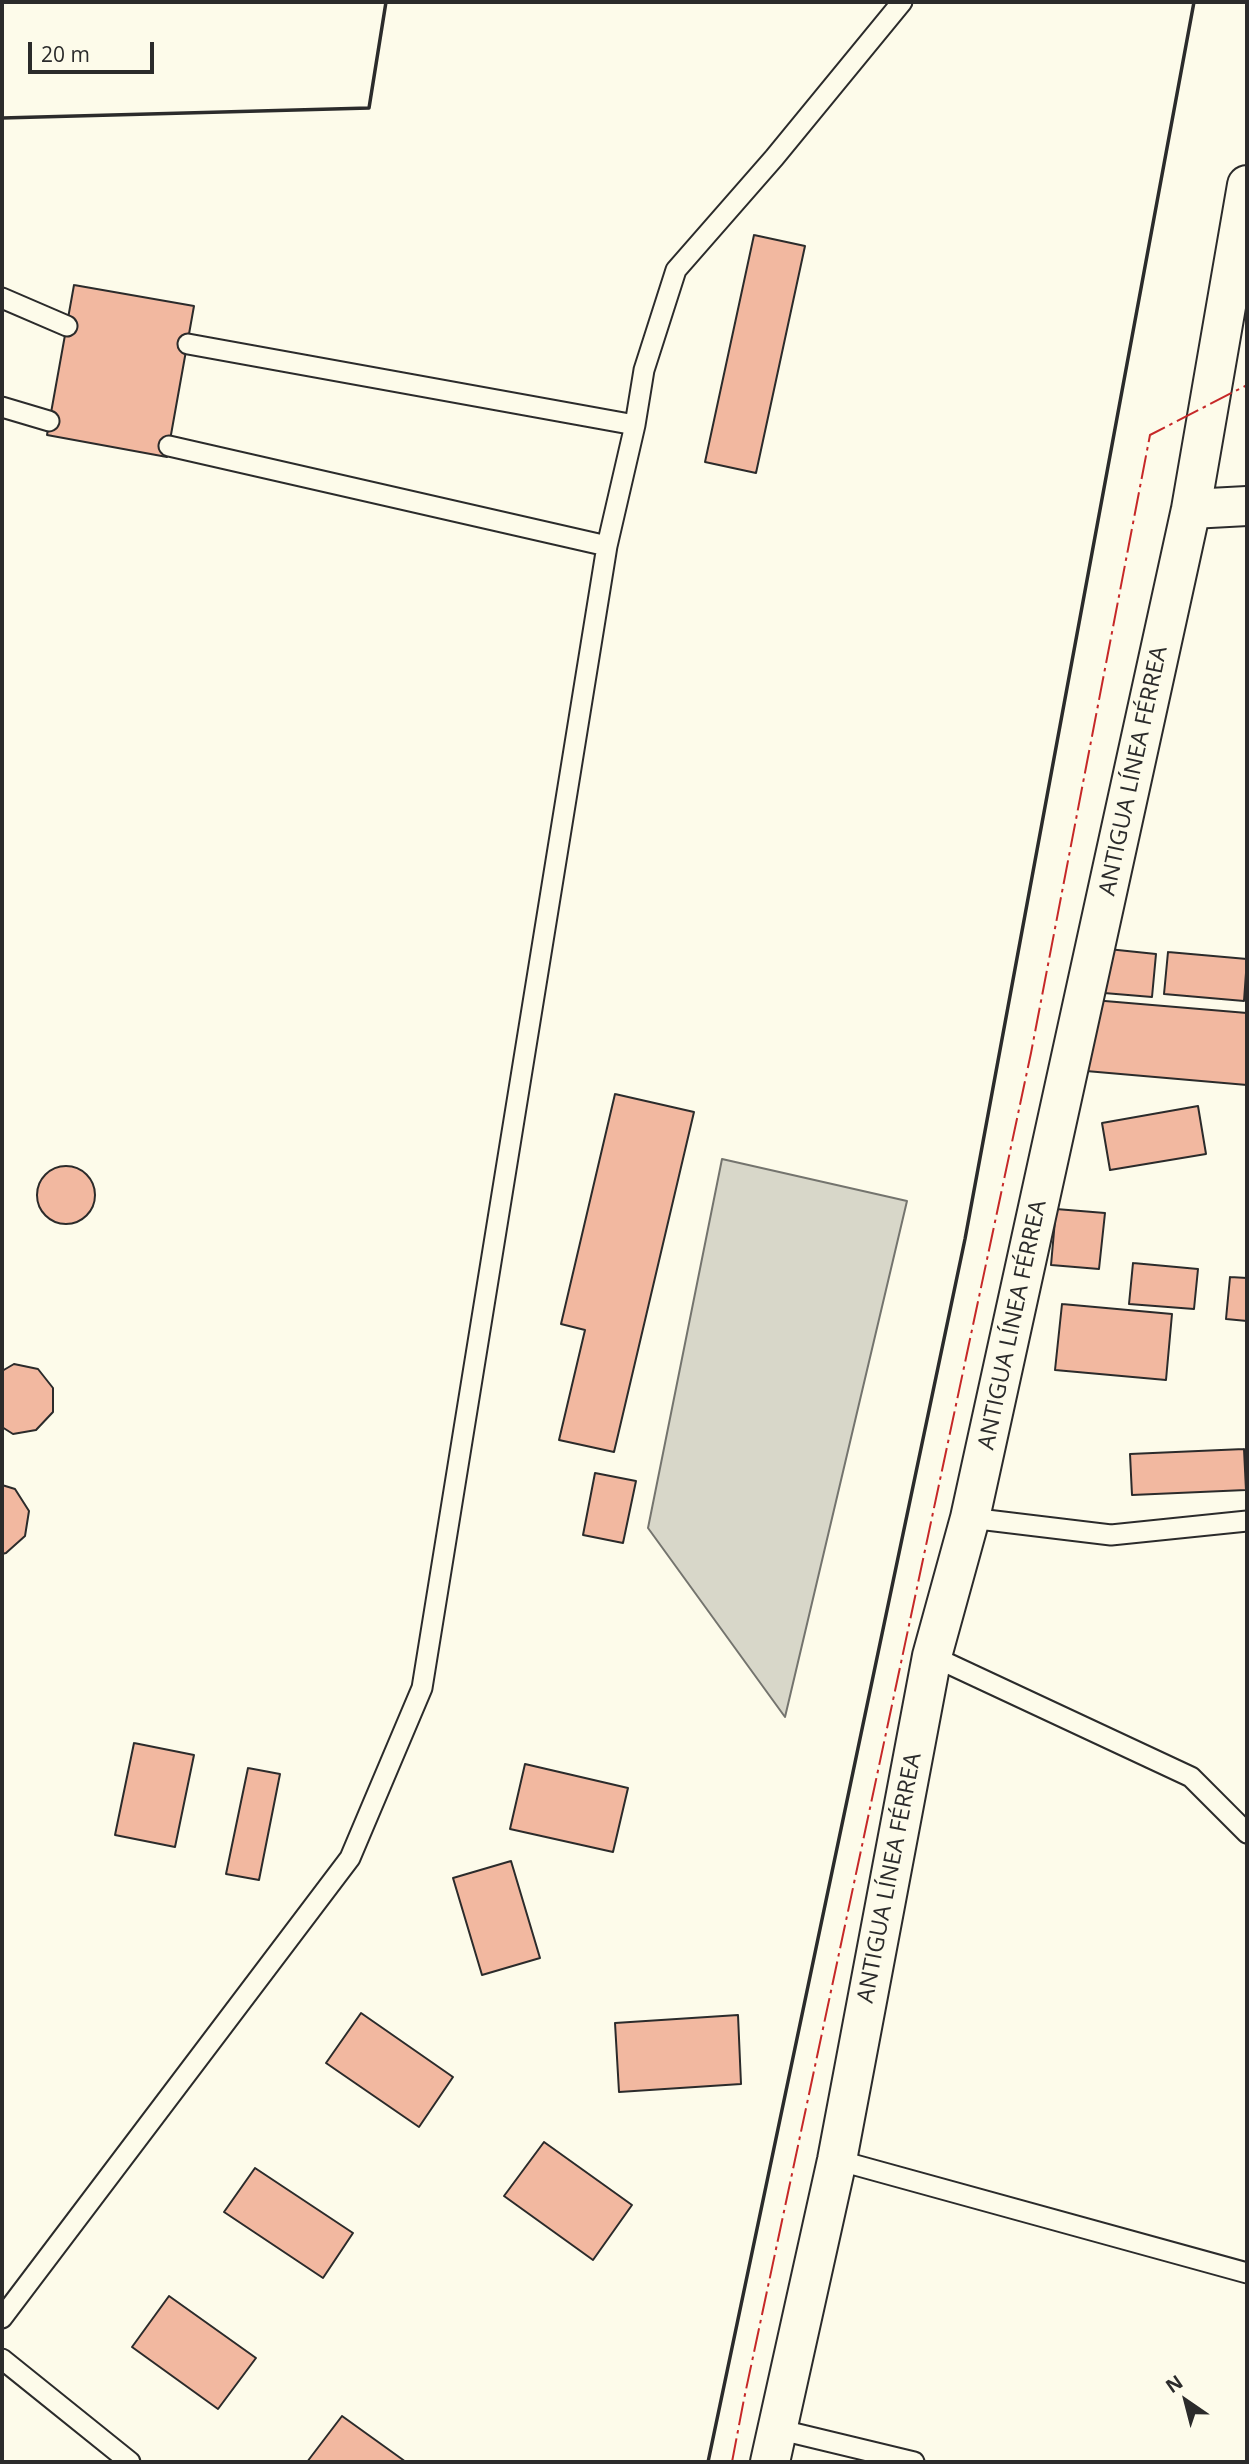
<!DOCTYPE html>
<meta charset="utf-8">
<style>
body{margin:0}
#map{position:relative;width:1249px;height:2464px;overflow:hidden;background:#fdfbea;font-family:"Open Sans",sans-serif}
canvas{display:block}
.frame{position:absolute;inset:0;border:4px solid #2b2b2b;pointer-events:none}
.north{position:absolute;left:1151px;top:2366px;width:70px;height:70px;-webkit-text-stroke:5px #fdfbea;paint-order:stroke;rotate:325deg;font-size:19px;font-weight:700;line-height:28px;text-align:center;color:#2b2b2b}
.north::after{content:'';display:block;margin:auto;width:24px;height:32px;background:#2b2b2b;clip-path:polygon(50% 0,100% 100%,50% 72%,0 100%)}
.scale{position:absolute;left:28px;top:42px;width:126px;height:32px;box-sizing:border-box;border:4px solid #2b2b2b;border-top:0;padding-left:9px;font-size:21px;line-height:24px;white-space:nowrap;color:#2b2b2b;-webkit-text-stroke:5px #fdfbea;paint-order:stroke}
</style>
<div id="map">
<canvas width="1249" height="2464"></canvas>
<div class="frame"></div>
<div class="north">N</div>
<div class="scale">20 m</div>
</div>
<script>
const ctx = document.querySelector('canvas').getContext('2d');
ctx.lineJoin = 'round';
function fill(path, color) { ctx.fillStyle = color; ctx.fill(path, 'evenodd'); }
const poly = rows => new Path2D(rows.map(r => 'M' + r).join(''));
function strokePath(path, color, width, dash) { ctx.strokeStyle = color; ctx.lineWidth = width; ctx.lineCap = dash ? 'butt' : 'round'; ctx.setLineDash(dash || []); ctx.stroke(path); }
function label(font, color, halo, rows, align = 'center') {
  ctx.font = font + ' "Open Sans",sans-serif'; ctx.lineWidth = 5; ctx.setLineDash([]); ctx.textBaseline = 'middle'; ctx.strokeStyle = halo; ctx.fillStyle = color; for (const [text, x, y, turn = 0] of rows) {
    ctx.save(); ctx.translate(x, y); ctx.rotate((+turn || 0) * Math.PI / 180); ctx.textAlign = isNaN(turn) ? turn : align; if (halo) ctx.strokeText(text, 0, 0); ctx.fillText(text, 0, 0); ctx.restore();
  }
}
const water = poly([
 [722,1159,907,1201,785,1717,648,1528,722,1159]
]);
const building = poly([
 [754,235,805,246,756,473,705,462,754,235],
 [74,285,194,306,167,457,47,435,74,285],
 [1108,949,1156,954,1152,997,1104,993,1108,949],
 [1168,952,1247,959,1244,1001,1164,994,1168,952],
 [1093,1000,1247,1013,1247,1085,1086,1071,1093,1000],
 [615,1094,694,1112,614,1452,559,1440,585,1330,561,1324,615,1094],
 [1198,1106,1206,1154,1110,1170,1102,1123,1198,1106],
 '37 1195a29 29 0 1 1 58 0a29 29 0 1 1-58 0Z',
 [1056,1209,1105,1213,1099,1269,1051,1265,1056,1209],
 [1133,1263,1198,1269,1194,1309,1129,1304,1133,1263],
 [1230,1277,1247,1278,1247,1321,1226,1319,1230,1277],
 [1062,1304,1172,1314,1166,1380,1055,1370,1062,1304],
 [14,1364,38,1369,53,1388,53,1412,36,1430,13,1434,2,1427,2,1371,14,1364],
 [1244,1449,1246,1490,1132,1495,1130,1454,1244,1449],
 [595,1473,636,1481,623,1543,583,1535,595,1473],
 [2,1485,15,1489,29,1511,25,1536,6,1553,2,1554,2,1485],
 [134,1743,194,1755,175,1847,115,1835,134,1743],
 [525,1764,628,1788,613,1852,510,1829,525,1764],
 [248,1768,280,1774,259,1880,226,1874,248,1768],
 [511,1861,540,1958,482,1975,453,1878,511,1861],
 [361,2013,453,2077,419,2127,326,2063,361,2013],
 [738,2015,741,2084,619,2092,615,2023,738,2015],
 [544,2142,632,2205,593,2260,504,2196,544,2142],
 [255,2168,353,2233,323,2278,224,2212,255,2168],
 [169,2296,256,2358,218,2409,132,2347,169,2296],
 [342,2416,406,2462,307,2462,342,2416]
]);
const lane = poly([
 [2,298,67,326],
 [188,344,635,425],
 [2,407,49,421],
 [169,446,607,546],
 [970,1518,1111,1535,1247,1521],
 [932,1656,1191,1777,1247,1833],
 [837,2160,1247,2273],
 [2,2318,350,1858,422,1688,607,546,635,425,644,370,676,270,774,158,902,2],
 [2,2359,130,2462],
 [777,2429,914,2462]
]);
const street = poly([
 [1191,509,1247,506],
 [770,2462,837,2160,932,1656,970,1518,1191,509,1247,185]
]);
const wall = poly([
 [2,118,369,108,386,2],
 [708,2462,965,1239,1194,2]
]);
const power = poly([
 [732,2462,744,2399,1031,1053,1150,435,1247,385]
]);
const streetNames = [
 ["ANTIGUA LÍNEA FÉRREA",1134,771,-78],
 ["ANTIGUA LÍNEA FÉRREA",1013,1325,-78],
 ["ANTIGUA LÍNEA FÉRREA",890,1878,-79]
];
fill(water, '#d8d7c9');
strokePath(water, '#74746e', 2);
fill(building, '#f2b8a0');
strokePath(building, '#2b2b2b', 2);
strokePath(lane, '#2b2b2b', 23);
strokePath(street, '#2b2b2b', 42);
strokePath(lane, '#fdfbea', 19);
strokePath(street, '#fdfbea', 38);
strokePath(wall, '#2b2b2b', 3.5);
strokePath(power, '#c62828', 2, [24, 5, 3.5, 5]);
label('23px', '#2b2b2b', '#fdfbea', streetNames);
</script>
